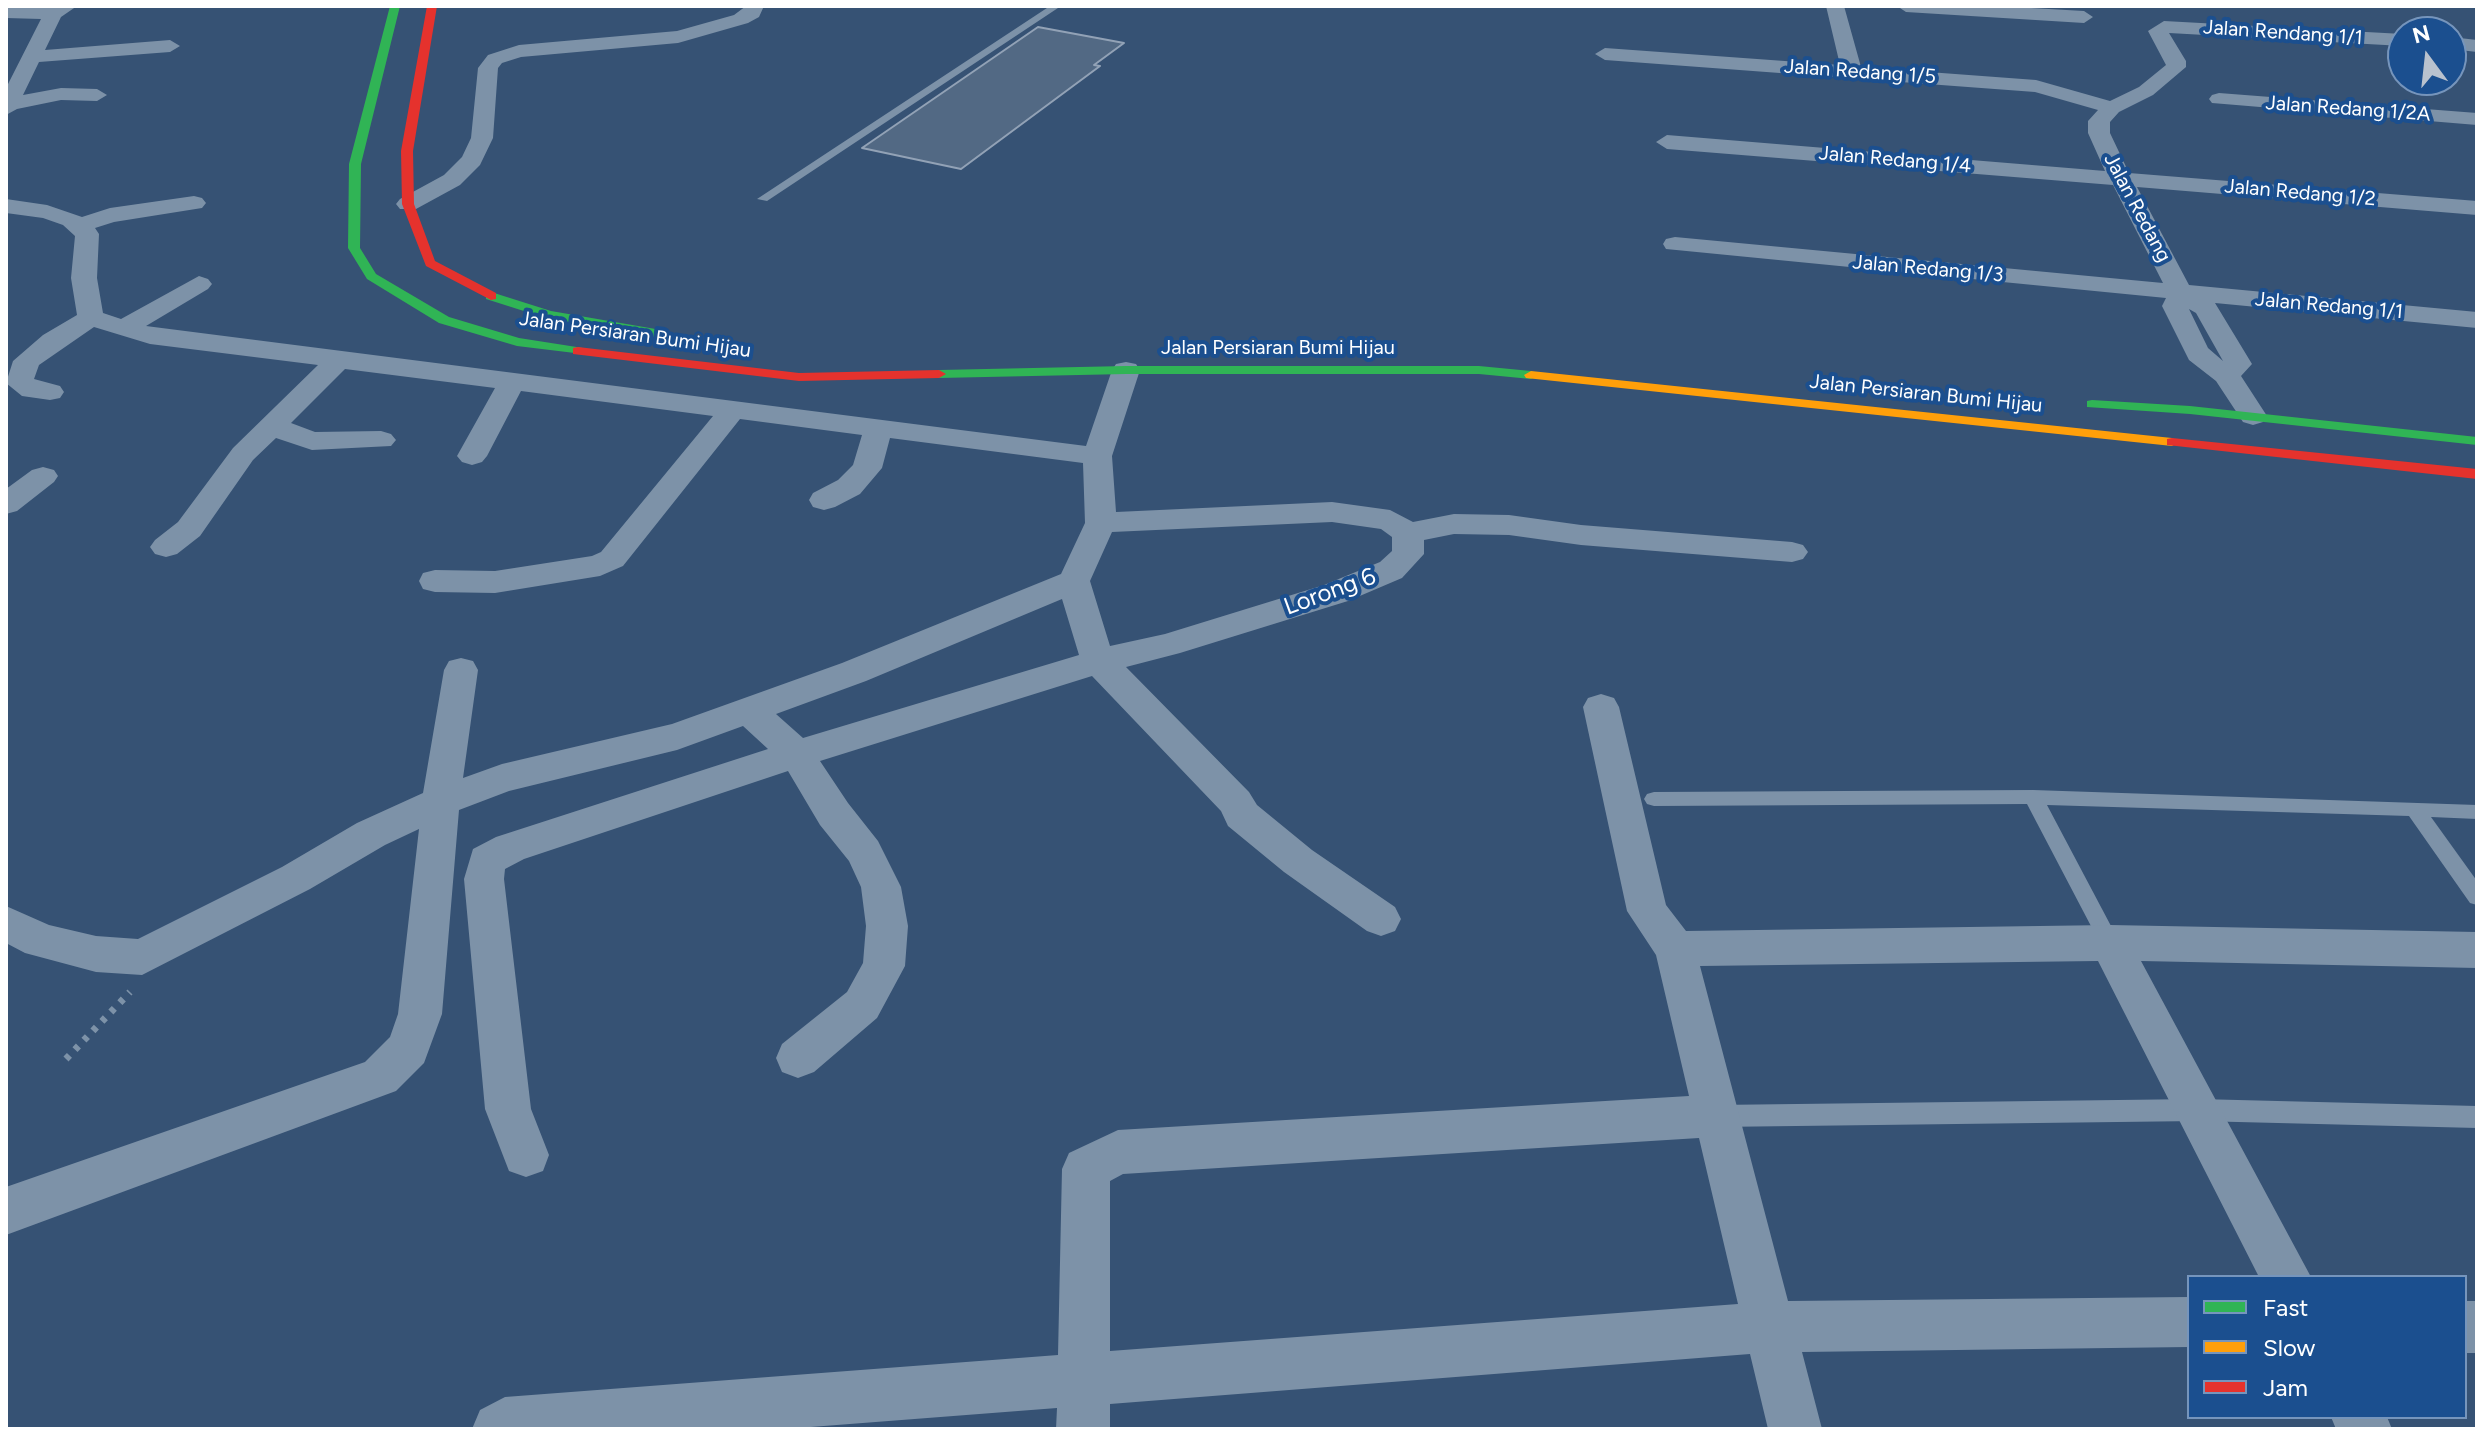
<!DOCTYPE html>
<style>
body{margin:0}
#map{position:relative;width:2483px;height:1435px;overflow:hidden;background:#365274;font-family:Figtree,sans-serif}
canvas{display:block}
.frame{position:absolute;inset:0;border:8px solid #fff;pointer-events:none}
.legend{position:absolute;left:2187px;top:1275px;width:280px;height:144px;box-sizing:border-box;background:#1b4f8f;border:2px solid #7695bc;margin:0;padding:10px 14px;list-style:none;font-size:24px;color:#fff}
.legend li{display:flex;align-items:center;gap:16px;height:40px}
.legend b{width:40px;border:2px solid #7695bc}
.north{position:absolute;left:2387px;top:16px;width:80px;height:80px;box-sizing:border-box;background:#1b4f8f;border:2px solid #7695bc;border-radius:50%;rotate:345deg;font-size:22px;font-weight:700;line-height:32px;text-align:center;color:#fff}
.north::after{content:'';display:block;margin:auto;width:28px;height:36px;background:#b9c2ce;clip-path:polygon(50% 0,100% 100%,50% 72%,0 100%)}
</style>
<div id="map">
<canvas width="2483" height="1435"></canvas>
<div class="frame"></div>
<ul class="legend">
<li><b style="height:10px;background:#30b455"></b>Fast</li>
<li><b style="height:10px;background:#ff9f0a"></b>Slow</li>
<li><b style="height:10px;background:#e5322d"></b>Jam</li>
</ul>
<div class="north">N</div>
</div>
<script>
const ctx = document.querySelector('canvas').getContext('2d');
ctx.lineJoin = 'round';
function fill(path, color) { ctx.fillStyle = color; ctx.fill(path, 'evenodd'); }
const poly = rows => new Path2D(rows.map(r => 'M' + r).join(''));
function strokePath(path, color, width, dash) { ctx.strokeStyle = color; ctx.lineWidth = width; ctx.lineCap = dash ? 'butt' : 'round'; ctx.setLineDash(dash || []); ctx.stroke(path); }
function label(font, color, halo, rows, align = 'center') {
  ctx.font = font + ' Figtree,sans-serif'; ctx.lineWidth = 8; ctx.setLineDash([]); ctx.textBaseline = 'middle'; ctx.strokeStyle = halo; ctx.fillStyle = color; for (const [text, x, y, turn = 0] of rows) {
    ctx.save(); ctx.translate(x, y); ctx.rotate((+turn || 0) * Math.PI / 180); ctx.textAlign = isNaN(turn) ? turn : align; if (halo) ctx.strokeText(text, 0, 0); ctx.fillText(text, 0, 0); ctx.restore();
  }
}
const building = poly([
 [1038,27,1124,43,1094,65,1100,66,961,169,862,148,1038,27]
]);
const path = poly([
 [66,1059,130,992]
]);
const lane = poly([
 [1050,6,1061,6,767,201,757,199,1050,6],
 [2033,790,2477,805,2477,819,2431,817,2477,881,2477,905,2470,903,2409,816,2047,805,2120,943,2117,949,2110,952,2103,949,2027,804,1654,806,1647,804,1644,799,1647,794,1654,792,2033,790],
 [2198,1099,2477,1106,2477,1128,2198,1121,1716,1127,1708,1124,1705,1116,1708,1108,1716,1105,2198,1099]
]);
const street = poly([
 [6,6,77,6,61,17,45,50,170,40,180,46,170,52,39,62,23,95,61,88,97,89,107,95,97,101,61,100,17,109,6,115,6,88,41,19,6,18,6,6],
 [746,6,764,6,759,17,748,23,678,43,521,57,502,63,498,68,493,138,480,165,460,185,416,209,400,209,396,204,400,199,444,175,462,157,471,138,478,68,488,55,519,45,677,31,734,15,746,6],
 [1826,6,1844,6,1861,67,2036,80,2110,101,2139,87,2166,65,2148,31,2164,21,2403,34,2403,46,2169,33,2186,61,2186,67,2153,95,2119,112,2110,122,2110,133,2129,173,2477,201,2477,215,2137,187,2189,285,2477,312,2477,328,2215,303,2252,364,2241,376,2267,416,2263,422,2253,425,2243,422,2216,381,2189,360,2162,306,2166,298,1666,249,1663,244,1666,239,1675,237,2163,283,2113,185,1667,149,1656,142,1667,135,2105,171,2088,133,2088,121,2098,110,2035,92,1605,60,1595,54,1605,48,1840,65,1826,6],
 [2189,309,2196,313,2223,361,2208,348,2189,309],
 [1897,6,1996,6,2084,11,2093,17,2084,23,1906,12,1897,6],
 [2451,37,2477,40,2477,52,2451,49,2451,37],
 [2219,93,2477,113,2477,125,2212,103,2209,99,2212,95,2219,93],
 [194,196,202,198,206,203,202,208,114,222,95,228,99,234,97,278,103,313,121,319,199,276,208,279,212,284,208,289,146,326,1086,446,1112,370,1116,364,1126,362,1136,364,1140,370,1112,456,1116,512,1332,502,1390,510,1413,522,1454,514,1509,515,1581,525,1792,542,1803,545,1808,552,1803,559,1792,562,1581,545,1509,535,1454,534,1424,540,1424,554,1402,578,1348,601,1180,653,1126,667,1249,792,1257,805,1312,850,1395,907,1401,919,1395,931,1381,936,1367,931,1284,872,1228,826,1221,811,1092,676,820,761,848,803,878,841,901,887,908,926,905,966,877,1018,814,1072,798,1078,782,1072,776,1058,782,1044,847,992,863,963,866,926,861,887,849,861,820,825,788,771,524,859,505,869,504,879,531,1109,549,1155,543,1171,526,1177,509,1171,485,1109,464,879,473,849,496,837,768,749,743,726,677,750,509,791,459,810,442,1014,424,1063,396,1091,6,1235,6,1187,365,1062,390,1037,398,1014,419,829,385,845,310,889,142,975,96,972,25,953,6,943,6,906,49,925,96,936,138,939,282,867,357,823,423,793,444,670,449,661,461,658,473,661,478,670,463,778,502,764,672,724,842,663,1061,574,1085,523,1083,463,890,438,882,468,860,494,835,507,824,510,813,507,809,500,813,493,838,480,853,465,862,435,740,419,623,566,600,576,495,593,435,592,423,589,419,581,423,573,435,570,495,571,592,556,601,552,713,416,521,391,487,456,482,462,472,465,462,462,457,456,495,388,345,369,291,423,315,432,381,431,391,434,396,440,391,446,312,450,276,438,253,460,200,536,177,554,166,557,155,554,150,547,155,540,178,522,233,448,318,365,150,344,94,327,39,365,34,379,60,386,64,392,60,398,50,400,22,396,6,383,13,361,43,335,77,315,71,278,75,236,63,225,43,218,6,213,6,199,47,205,82,217,110,208,194,196],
 [1332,522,1381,529,1392,537,1392,551,1380,562,1324,585,1165,634,1110,646,1090,581,1112,532,1332,522],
 [1062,599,1079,655,803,738,776,714,866,681,1062,599],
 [43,467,54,470,58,476,54,482,17,511,6,514,6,489,32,470,43,467],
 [1601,694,1614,698,1619,707,1666,905,1686,931,2110,925,2477,932,2477,968,2141,961,2311,1277,2259,1277,2098,961,1700,966,1788,1301,2189,1297,2189,1347,1802,1352,1822,1429,1768,1429,1750,1354,1110,1404,1110,1429,1056,1429,1057,1408,785,1429,472,1429,480,1410,505,1397,1058,1355,1062,1169,1069,1153,1118,1130,1689,1096,1656,955,1627,911,1583,707,1588,698,1601,694],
 [1699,1138,1738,1304,1110,1351,1110,1181,1123,1174,1699,1138],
 [2465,1301,2477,1301,2477,1353,2465,1353,2465,1301],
 [2331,1417,2387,1417,2392,1429,2336,1429,2331,1417]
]);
const fast = poly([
 [390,6,400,6,361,164,360,248,376,274,449,317,519,338,583,348,583,354,517,346,439,323,367,279,348,248,349,164,390,6],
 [491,292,551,311,667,331,674,335,667,339,549,319,486,299,486,293,491,292],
 [1126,366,1479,366,1531,371,1538,375,1531,379,1479,374,1126,374,939,378,932,374,939,370,1126,366],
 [2092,400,2190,406,2477,437,2477,445,2190,414,2087,407,2087,401,2092,400]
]);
const slow = poly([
 [1531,371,2172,438,2179,442,2172,446,1526,378,1524,375,1531,371]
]);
const jam = poly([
 [427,6,437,6,413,151,414,204,435,261,496,293,496,299,491,300,426,266,402,204,401,151,427,6],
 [578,347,799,373,939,370,946,374,939,378,799,381,573,354,573,348,578,347],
 [2172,438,2477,469,2477,479,2167,445,2167,439,2172,438]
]);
const farStreetnames = [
 ["Jalan Rendang 1/1",2283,33,4],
 ["Jalan Redang 1/5",1860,72,4],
 ["Jalan Redang 1/2A",2348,109,4],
 ["Jalan Redang 1/4",1895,160,5],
 ["Jalan Redang 1/2",2300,193,5],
 ["Jalan Redang",2137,208,62],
 ["Jalan Redang 1/3",1928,269,5],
 ["Jalan Redang 1/1",2329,306,5],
 ["Jalan Persiaran Bumi Hijau",635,335,8],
 ["Jalan Persiaran Bumi Hijau",1278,348],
 ["Jalan Persiaran Bumi Hijau",1926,394,6]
];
const streetNames = [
 ["Lorong 6",1330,592,-20]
];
fill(building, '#526984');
strokePath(building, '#92a2b6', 2);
strokePath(path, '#7d92a8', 7, [5, 8]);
fill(lane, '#7d92a8');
fill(street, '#7d92a8');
fill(fast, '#30b455');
fill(slow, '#ff9f0a');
fill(jam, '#e5322d');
label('20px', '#fff', '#1b4f8f', farStreetnames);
label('24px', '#fff', '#1b4f8f', streetNames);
</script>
